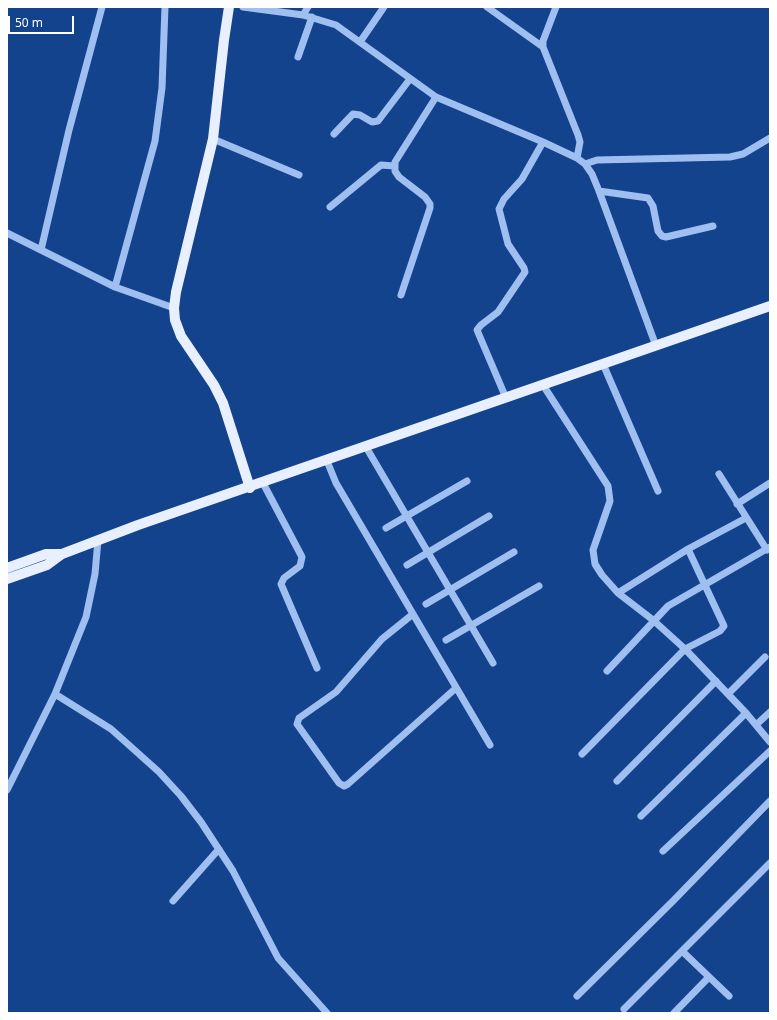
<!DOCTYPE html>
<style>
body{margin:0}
#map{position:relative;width:777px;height:1020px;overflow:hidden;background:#14438d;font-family:"Noto Sans",sans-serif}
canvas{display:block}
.frame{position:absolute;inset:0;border:8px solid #fff;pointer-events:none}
.scale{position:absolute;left:8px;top:16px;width:66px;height:18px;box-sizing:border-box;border:2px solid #fff;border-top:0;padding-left:5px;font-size:12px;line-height:14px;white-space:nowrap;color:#fff;-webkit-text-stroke:3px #14438d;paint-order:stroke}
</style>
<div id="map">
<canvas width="777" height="1020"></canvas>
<div class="frame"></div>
<div class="scale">50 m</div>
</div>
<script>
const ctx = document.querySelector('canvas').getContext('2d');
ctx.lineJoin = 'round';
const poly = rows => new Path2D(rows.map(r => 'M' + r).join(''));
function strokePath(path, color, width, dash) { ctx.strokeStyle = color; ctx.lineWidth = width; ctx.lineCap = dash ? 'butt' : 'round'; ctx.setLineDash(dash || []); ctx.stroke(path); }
const minor = poly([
 [243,7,303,15,336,25,436,97,543,142,577,158,585,164,592,174,599,191,656,346],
 [487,7,543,47],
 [556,7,543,41,543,47,578,135,580,142,577,158],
 [303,15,308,7],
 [360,42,384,7],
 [298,57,312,17],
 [334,134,353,114,360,115,372,122,378,121,410,79],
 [213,139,299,175],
 [585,164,597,160,730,157,743,154,770,138],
 [599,191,648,198,653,206,658,231,662,236,666,237,713,226],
 [330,207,381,165,394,166],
 [7,233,115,287,174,308],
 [41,250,69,130,102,7],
 [115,287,155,141,162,88,165,7],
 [401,295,430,208,430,204,425,197,399,177,395,171,395,162,436,97],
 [603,364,658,491],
 [543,385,608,486,610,501,593,550,595,564,602,575,618,593,653,620,685,649,746,713,770,742],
 [506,398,477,330,481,325,498,312,525,272,524,268,508,244,499,209,504,199,522,179,543,142],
 [366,447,493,663],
 [327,461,336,483,490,745],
 [719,474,767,550],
 [263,483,302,557,300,566,284,578,281,584,317,668],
 [737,504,770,483],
 [386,528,467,481],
 [407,565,489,516],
 [618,593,688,549,746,518],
 [426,604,514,552],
 [413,614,382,639,336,692,299,718,297,724,339,783,344,786,348,784,456,688],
 [446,640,539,586],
 [607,671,668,606,770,547],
 [55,694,111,729,159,772,181,796,201,822,233,871,278,958,327,1013],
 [728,694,765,657],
 [757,724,770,712],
 [582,754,685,649,720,631,724,626,688,549],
 [617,781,716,681],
 [7,790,55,694,86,617,95,574,98,540],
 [641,816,746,713],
 [663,851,770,751],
 [173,901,219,849],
 [682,951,729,996],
 [577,996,674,900,770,801],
 [624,1009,770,863],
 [674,1013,709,977]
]);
const major = poly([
 [229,7,224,40,213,139,176,292,174,308,175,320,181,336,214,385,223,403,250,488],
 [7,568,46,554,62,554],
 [7,579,47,565,62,554,138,525,770,306]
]);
strokePath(minor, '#9fbff0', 7);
strokePath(major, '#e8f0ff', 10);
</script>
